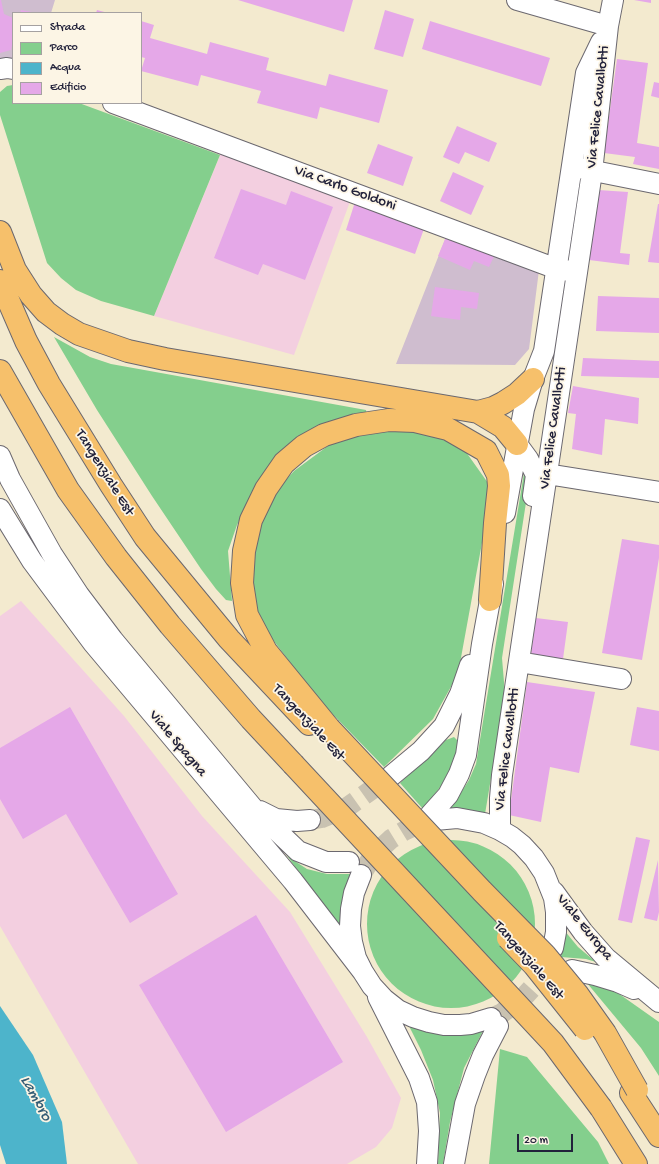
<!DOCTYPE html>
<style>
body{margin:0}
#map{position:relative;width:659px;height:1164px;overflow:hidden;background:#f3eacf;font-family:"Gochi Hand",sans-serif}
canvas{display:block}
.legend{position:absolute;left:12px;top:12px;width:130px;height:92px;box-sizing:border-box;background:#fcf5e5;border:1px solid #a5a1a1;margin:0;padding:5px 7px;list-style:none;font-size:12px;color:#22223b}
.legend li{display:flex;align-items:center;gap:8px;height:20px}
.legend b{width:20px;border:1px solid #a5a1a1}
.scale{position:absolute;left:517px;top:1134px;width:56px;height:18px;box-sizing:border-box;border:2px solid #22223b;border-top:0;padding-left:5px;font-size:12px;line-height:14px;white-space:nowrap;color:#22223b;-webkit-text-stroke:3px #fcf5e5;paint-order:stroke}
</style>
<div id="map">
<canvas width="659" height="1164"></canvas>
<ul class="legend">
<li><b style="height:5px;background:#fff"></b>Strada</li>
<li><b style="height:11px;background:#84cf8d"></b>Parco</li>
<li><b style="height:11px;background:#4db4cb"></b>Acqua</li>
<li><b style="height:11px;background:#e5a8e8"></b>Edificio</li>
</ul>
<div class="scale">20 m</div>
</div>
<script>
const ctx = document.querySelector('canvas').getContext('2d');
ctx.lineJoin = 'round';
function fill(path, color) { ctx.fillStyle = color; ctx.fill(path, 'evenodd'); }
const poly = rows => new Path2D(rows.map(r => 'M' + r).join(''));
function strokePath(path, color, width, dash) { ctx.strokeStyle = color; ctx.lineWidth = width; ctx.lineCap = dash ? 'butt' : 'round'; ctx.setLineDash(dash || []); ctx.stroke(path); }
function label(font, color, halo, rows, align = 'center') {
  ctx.font = font + ' "Gochi Hand",sans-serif'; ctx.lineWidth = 3.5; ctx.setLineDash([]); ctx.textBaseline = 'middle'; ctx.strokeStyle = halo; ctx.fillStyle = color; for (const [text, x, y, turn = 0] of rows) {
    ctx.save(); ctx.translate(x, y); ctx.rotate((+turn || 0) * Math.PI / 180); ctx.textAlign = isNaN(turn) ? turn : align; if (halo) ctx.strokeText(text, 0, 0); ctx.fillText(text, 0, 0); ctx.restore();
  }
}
const built = poly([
 [223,148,352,196,294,355,154,316],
 [21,601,124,716,202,816,290,912,367,1037,401,1098,392,1128,376,1147,347,1164,138,1164,0,926,0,616]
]);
const industrial = poly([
 [0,0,55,0,51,13,13,13,13,62,0,61],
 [448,232,539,270,529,349,515,365,396,364]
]);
const green = poly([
 [13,85,13,103,79,103,220,155,154,316,101,301,76,290,61,278,47,263,0,115,0,92,7,86],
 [54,337,90,357,111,364,366,410,367,416,357,417,251,497,237,525,228,551,232,601,226,600,216,589,201,569,152,496,97,410],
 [424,429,450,439,466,452,488,483,490,499,458,674,433,719,384,767,318,699,270,636,253,601,250,563,256,536,269,499,294,471,336,440,380,430],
 [524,473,527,479,527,496,502,658,504,682,504,700,484,820,447,814,469,780,476,764],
 [454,737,458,741,457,756,441,786,423,809,400,783,446,740],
 '367 924a84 84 0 1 1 168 0a84 84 0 1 1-168 0Z',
 [283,850,293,860,307,869,327,874,354,874,342,933],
 [564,930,578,947,596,962,586,959,561,957],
 [582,977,615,991,659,1022,659,1076,641,1048],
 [407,1022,485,1027,464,1068,450,1122,443,1164,438,1164,440,1113,433,1080,421,1050],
 [500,1049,527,1057,598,1142,609,1164,489,1164]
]);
const water = poly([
 [0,1006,33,1055,62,1122,67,1164,6,1164,0,1145]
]);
const building = poly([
 [0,0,1,0,4,14,13,18,13,45,12,45,11,50,0,53],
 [238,0,353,0,344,32],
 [634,0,651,0,651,3],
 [21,10,32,12,32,13,20,13],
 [97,10,108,13,96,13],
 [385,10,414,19,403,57,374,49],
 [141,21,154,25,150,38,207,54,210,42,269,58,266,70,326,86,329,74,388,90,379,123,320,107,317,119,257,103,261,91,201,75,198,86,141,71,145,58,141,57],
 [430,21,550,58,541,86,422,49],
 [617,59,648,63,637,143,659,147,659,169,633,164,635,157,604,153],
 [654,82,659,83,659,98,651,96],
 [457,126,497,143,489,162,465,152,459,164,443,157],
 [378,144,413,157,403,186,367,173],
 [453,172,484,186,471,215,440,201],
 [241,189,286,205,291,191,333,207,305,280,263,264,258,275,214,258],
 [598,190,628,192,620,253,630,254,629,265,589,260],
 [355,202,425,226,415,254,346,230],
 [658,204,659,204,659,263,648,262],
 [448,232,496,252,489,267,474,261,470,270,438,256],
 [435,287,479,293,477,309,461,307,460,320,431,316],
 [598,296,659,298,659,333,596,331],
 [583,358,659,361,659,378,581,376],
 [573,386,639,398,638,424,605,419,602,455,572,449,576,414,568,413],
 [622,539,659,545,659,558,642,660,602,653],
 [536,618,568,622,563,659,531,654],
 [527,682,595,692,579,773,550,767,541,822,509,815],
 [70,707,178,894,130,923,66,814,23,839,0,799,0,748],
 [637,707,659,711,659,751,630,745],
 [636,837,650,840,632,923,618,920],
 [658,860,659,912,657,921,644,918],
 [256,915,343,1062,226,1132,139,985]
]);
const minorTunnel = poly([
 [310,820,322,818,346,808,391,776],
 [361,875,369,862,379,850,391,839,404,831,417,825,433,820],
 [491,1018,502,1013,523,998,534,986,548,960]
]);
const minor = poly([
 [517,0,608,26],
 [0,69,7,68,13,69],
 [113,103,557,269,571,271],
 [579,168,659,184],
 [517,444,528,459,536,475,533,496],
 [0,456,10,479,52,554,79,595,113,640,253,808,298,851,326,862,349,862],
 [547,474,659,492],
 [0,509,32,561,93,643,293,881,363,972],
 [505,513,524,409,533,379,544,351,586,73,601,42],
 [519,662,621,679],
 [391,776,421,751,444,726,460,694,470,665],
 [260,811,276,819,297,821,310,820],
 [430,815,448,795,459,774,466,755,482,644,493,584],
 [435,820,457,818,484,823,500,830,512,837,522,845,534,858,544,873,554,898,556,912,556,932,553,948],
 [500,830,500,798,502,775,592,172,608,26,613,0],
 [361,875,354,893,351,909,350,926,352,942,356,958,363,972,372,986,384,999,398,1010,413,1017,429,1022,444,1025,460,1025,471,1024,491,1018],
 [554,892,583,932,606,958,659,1002],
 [572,970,595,975,618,982,634,989],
 [378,997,419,1078,427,1102,429,1131,427,1164],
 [454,1164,465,1104,475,1075,483,1055,498,1026]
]);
const highway = poly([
 [0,232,15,270,31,295,46,312,62,324,79,334,128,351,165,359,478,412,503,427,517,444],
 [0,281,26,341,49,384,111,485,145,537,229,639,309,724],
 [0,371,68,490,116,557,170,625,251,719,293,764],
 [478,412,493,408,503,403,517,394,533,379],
 [329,728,266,651,247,615,242,583,244,551,251,520,266,489,284,463,304,446,324,435,356,425,389,420,415,421,448,429,486,451,498,475,499,486,495,523,490,600],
 [631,1093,659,1136],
 [601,1108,636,1164]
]);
const highwayBridge = poly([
 [329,728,482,891,545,955,578,995,605,1033,637,1090],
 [293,764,553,1043,601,1108],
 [508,938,534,965,585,1029]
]);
const streetNames = [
 ["Via Felice Cavallotti",599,107,-84],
 ["Via Carlo Goldoni",345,189,20],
 ["Via Felice Cavallotti",554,428,-82],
 ["Tangenziale Est",104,473,58],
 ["Tangenziale Est",308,723,47],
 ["Viale Spagna",177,744,50],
 ["Via Felice Cavallotti",508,749,-83],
 ["Viale Europa",584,928,51],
 ["Tangenziale Est",528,961,49]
];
const waterNames = [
 ["Lambro",35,1099,61]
];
fill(built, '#f3cfe0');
fill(industrial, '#cfbdcf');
fill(green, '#84cf8d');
fill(water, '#4db4cb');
fill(building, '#e5a8e8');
strokePath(minorTunnel, '#c9c2b1', 20, [20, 10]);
strokePath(minor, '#6b686f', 22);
strokePath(highway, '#6b686f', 24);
strokePath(minor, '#fff', 20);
strokePath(highway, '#f6c06b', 22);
strokePath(highwayBridge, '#6b686f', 24, []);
strokePath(highwayBridge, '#f6c06b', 22);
label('15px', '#22223b', '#fcf5e5', streetNames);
label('italic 16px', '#335c75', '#fcf5e5', waterNames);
</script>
